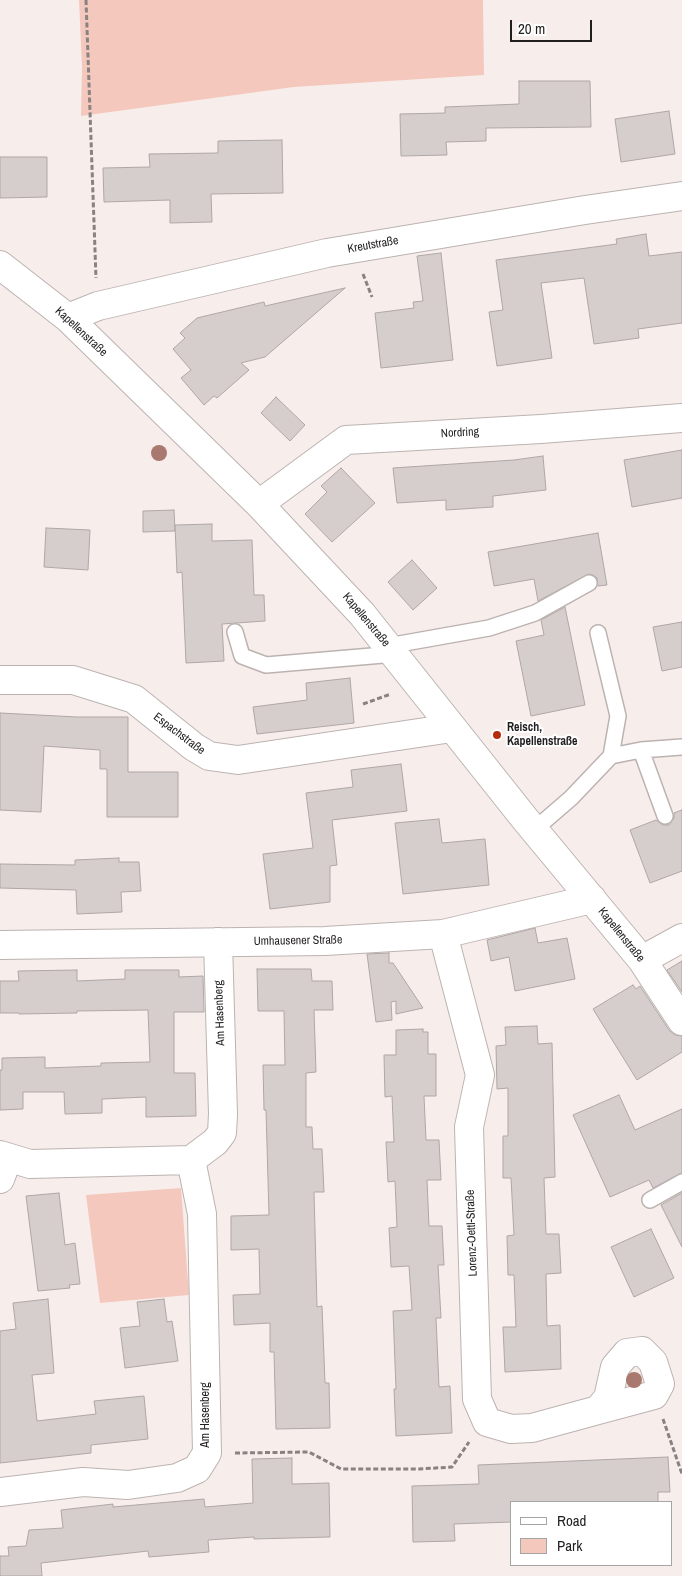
<!DOCTYPE html>
<meta charset="utf-8">
<style>
body{margin:0}
#map{position:relative;width:682px;height:1576px;overflow:hidden;background:#f7eeec;font-family:"Archivo Narrow",sans-serif}
canvas{display:block}
.legend{position:absolute;left:510px;top:1501px;width:162px;height:65px;box-sizing:border-box;background:#fff;border:1px solid #a6a5a5;margin:0;padding:6px 9px;list-style:none;font-size:15px;color:#211e1e}
.legend li{display:flex;align-items:center;gap:10px;height:25px}
.legend b{width:25px;border:1px solid #a6a5a5}
.scale{position:absolute;left:510px;top:20px;width:82px;height:22px;box-sizing:border-box;border:2px solid #211e1e;border-top:0;padding-left:6px;font-size:15px;line-height:18px;white-space:nowrap;color:#211e1e;-webkit-text-stroke:4px #fff;paint-order:stroke}
</style>
<div id="map">
<canvas width="682" height="1576"></canvas>
<ul class="legend">
<li><b style="height:6px;background:#fff"></b>Road</li>
<li><b style="height:14px;background:#f5c8be"></b>Park</li>
</ul>
<div class="scale">20 m</div>
</div>
<script>
const ctx = document.querySelector('canvas').getContext('2d');
ctx.lineJoin = 'round';
function fill(path, color) { ctx.fillStyle = color; ctx.fill(path, 'evenodd'); }
const poly = rows => new Path2D(rows.map(r => 'M' + r).join(''));
function strokePath(path, color, width, dash) { ctx.strokeStyle = color; ctx.lineWidth = width; ctx.lineCap = dash ? 'butt' : 'round'; ctx.setLineDash(dash || []); ctx.stroke(path); }
function label(font, color, halo, rows, align = 'center') {
  ctx.font = font + ' "Archivo Narrow",sans-serif'; ctx.lineWidth = 4; ctx.setLineDash([]); ctx.textBaseline = 'middle'; ctx.strokeStyle = halo; ctx.fillStyle = color; for (const [text, x, y, turn = 0] of rows) {
    ctx.save(); ctx.translate(x, y); ctx.rotate((+turn || 0) * Math.PI / 180); ctx.textAlign = isNaN(turn) ? turn : align; if (halo) ctx.strokeText(text, 0, 0); ctx.fillText(text, 0, 0); ctx.restore();
  }
}
const green = poly([
 [79,0,487,0,483,0,484,75,294,87,81,116,82,67],
 [181,1188,189,1295,100,1303,86,1195]
]);
const building = poly([
 [519,81,590,81,591,127,486,128,486,141,446,142,447,155,401,156,400,114,445,113,445,107,519,104,519,81],
 [669,111,675,154,621,162,615,119,669,111],
 [282,140,283,193,211,194,212,222,170,223,170,200,104,202,103,168,150,167,149,154,218,153,218,141,282,140],
 [0,157,47,157,47,197,0,198,0,157],
 [646,234,649,256,682,252,682,323,638,329,639,338,594,344,584,278,541,283,552,358,497,366,489,312,503,310,496,260,617,244,616,239,646,234],
 [441,253,453,360,381,368,375,313,414,308,413,302,423,301,417,256,441,253],
 [345,288,265,357,241,363,249,370,217,398,214,396,204,405,181,378,191,370,173,349,185,338,180,333,197,318,264,302,265,306,345,288],
 [276,397,305,425,290,441,261,413,276,397],
 [682,450,682,498,632,507,624,460,682,450],
 [543,456,546,490,493,496,493,507,446,510,446,500,397,503,393,468,514,460,543,456],
 [341,468,375,503,332,542,305,514,327,492,321,486,341,468],
 [174,510,175,531,143,532,143,511,174,510],
 [212,524,212,541,252,540,254,595,264,595,265,621,222,624,224,661,186,663,182,572,177,573,175,525,212,524],
 [46,528,90,530,88,570,44,567,46,528],
 [598,533,607,585,598,586,597,578,593,575,589,574,538,601,534,579,494,586,488,552,598,533],
 [412,560,437,588,413,610,388,582,412,560],
 [565,607,585,705,531,716,516,641,544,635,541,620,565,607],
 [682,622,682,667,662,671,653,627,682,622],
 [350,678,354,723,257,734,253,707,307,700,306,683,350,678],
 [0,713,77,717,128,717,128,772,178,772,178,817,107,817,107,769,100,769,100,750,44,746,41,812,0,810,0,713],
 [401,764,407,811,332,820,337,865,330,866,330,902,270,909,263,854,313,848,306,793,353,787,351,770,401,764],
 [682,810,682,871,650,883,630,830,656,820,663,825,669,825,674,818,674,813,682,810],
 [439,819,442,843,485,839,489,885,403,894,395,823,439,819],
 [119,858,119,862,139,862,141,891,121,892,122,912,77,914,76,890,0,888,0,864,75,865,75,860,119,858],
 [535,928,538,943,567,938,575,979,515,991,509,957,491,961,487,940,535,928],
 [389,953,389,963,393,963,423,1008,396,1014,396,1001,391,1002,392,1020,376,1022,367,954,389,953],
 [682,961,682,992,667,970,682,961],
 [257,969,311,969,312,981,332,981,333,1010,314,1010,316,1072,306,1073,306,1127,312,1127,313,1149,322,1149,324,1192,314,1192,317,1307,322,1306,325,1383,329,1383,330,1428,276,1429,274,1352,270,1352,270,1323,234,1325,233,1295,260,1294,259,1249,231,1250,231,1216,269,1215,266,1110,264,1110,263,1065,285,1065,284,1011,258,1011,257,969],
 [77,970,77,981,125,979,125,970,179,970,179,977,203,976,204,1012,174,1012,174,1073,195,1073,196,1116,146,1117,146,1097,102,1099,102,1113,65,1114,64,1092,23,1092,23,1109,0,1110,0,1070,2,1070,2,1058,45,1057,45,1068,101,1066,101,1063,150,1062,148,1010,77,1011,77,1013,19,1014,19,1013,0,1013,0,981,19,981,18,971,77,970],
 [633,985,636,989,640,986,669,1030,675,1035,682,1036,682,1052,637,1080,593,1009,633,985],
 [537,1026,538,1044,552,1043,555,1177,544,1178,546,1234,559,1234,561,1273,546,1274,547,1326,560,1325,561,1369,505,1372,503,1327,516,1327,514,1275,508,1275,507,1236,514,1235,511,1178,503,1178,503,1136,508,1136,508,1088,497,1089,496,1046,506,1045,505,1027,537,1026],
 [423,1029,423,1032,428,1032,428,1054,436,1054,436,1096,424,1096,426,1140,439,1140,441,1180,427,1180,429,1226,442,1226,444,1265,438,1265,441,1318,436,1318,439,1387,450,1386,452,1433,396,1436,394,1389,396,1389,393,1311,412,1310,409,1266,391,1267,389,1228,397,1227,395,1181,388,1182,386,1142,394,1142,392,1096,385,1097,384,1055,396,1055,396,1030,423,1029],
 [619,1095,635,1130,682,1109,682,1173,653,1188,649,1180,610,1197,573,1115,619,1095],
 [59,1193,65,1245,75,1243,80,1284,69,1285,70,1288,38,1291,26,1196,59,1193],
 [682,1193,682,1247,661,1205,682,1193],
 [651,1229,674,1278,634,1297,611,1247,651,1229],
 [48,1299,54,1373,32,1375,37,1421,96,1414,94,1401,144,1396,148,1439,91,1445,91,1453,0,1463,0,1331,16,1329,13,1303,48,1299],
 [164,1299,167,1322,172,1321,178,1361,125,1368,120,1328,140,1326,137,1302,164,1299],
 [668,1457,670,1492,658,1492,658,1502,511,1502,511,1522,454,1524,455,1541,413,1542,412,1486,479,1484,478,1465,668,1457],
 [292,1458,292,1484,329,1483,330,1537,254,1539,254,1537,208,1540,209,1552,149,1557,148,1551,41,1563,42,1576,0,1576,0,1556,9,1556,8,1547,26,1546,29,1530,63,1528,61,1510,113,1504,113,1507,204,1499,205,1507,253,1503,252,1459,292,1458]
]);
const path = poly([
 [86,0,96,278],
 [363,274,372,297],
 [363,704,391,694],
 [663,1419,682,1474],
 [235,1453,309,1452,341,1469,419,1469,452,1467,469,1442]
]);
const service = poly([
 [235,632,242,656,266,665,395,654],
 [388,646,489,628,535,613,589,583],
 [641,750,665,816],
 [611,756,641,750,682,747],
 [534,830,571,798,611,756,618,716,598,633],
 [650,1200,682,1182]
]);
const minor = poly([
 [0,265,68,318,259,504,362,614,525,819,642,960,682,1021],
 [68,318,98,306,327,253,585,210,682,196],
 [259,504,346,440,541,429,682,418],
 [0,680,73,680,134,699,194,747,209,756,238,760,452,728],
 [443,934,480,1075,469,1127,477,1399,487,1422,511,1429,532,1428,598,1410,608,1398,615,1367,627,1353,642,1351,653,1362,660,1384,654,1395,598,1410],
 [0,945,325,941,443,934,592,899],
 [642,960,682,938],
 [0,1155,30,1164,191,1160,215,1142,222,1133,223,1114,218,942],
 [0,1179,8,1158],
 [0,1492,83,1482,128,1485,177,1478,197,1469,207,1453,202,1214,191,1160]
]);
const trees = [
 [159,453],
 [634,1380]
];
const markers = [
 [497,735,5,"#b72c0d"]
];
const streetNames = [
 ["Kreutstraße",373,245,-10],
 ["Kapellenstraße",81,332,43],
 ["Nordring",460,433,-3],
 ["Kapellenstraße",366,620,50],
 ["Espachstraße",179,734,37],
 ["Kapellenstraße",621,935,51],
 ["Umhausener Straße",298,941,-1],
 ["Am Hasenberg",220,1013,-92],
 ["Lorenz-Oettl-Straße",472,1233,-92],
 ["Am Hasenberg",206,1415,-90]
];
const poiNames = [
 ["Reisch,",507,728],
 ["Kapellenstraße",507,742]
];
fill(green, '#f5c8be');
fill(building, '#d6cecc');
strokePath(building, '#afa7a5', 1);
strokePath(service, '#bcb3b1', 18);
strokePath(minor, '#bcb3b1', 30);
strokePath(path, '#888281', 3, [5, 2.5]);
strokePath(service, '#fff', 15);
strokePath(minor, '#fff', 28);
ctx.fillStyle = '#a9796f';
for (const [x, y] of trees) { ctx.beginPath(); ctx.arc(x, y, 8, 0, 2 * Math.PI); ctx.fill(); }
for (const [x, y, r, color] of markers) { const dot = new Path2D(); dot.arc(x, y, r, 0, 2 * Math.PI); ctx.fillStyle = color; ctx.fill(dot); strokePath(dot, '#fff', 2); }
label('12px', '#211e1e', '#fff', streetNames);
label('bold 12px', '#211e1e', '#fff', poiNames, 'left');
</script>
